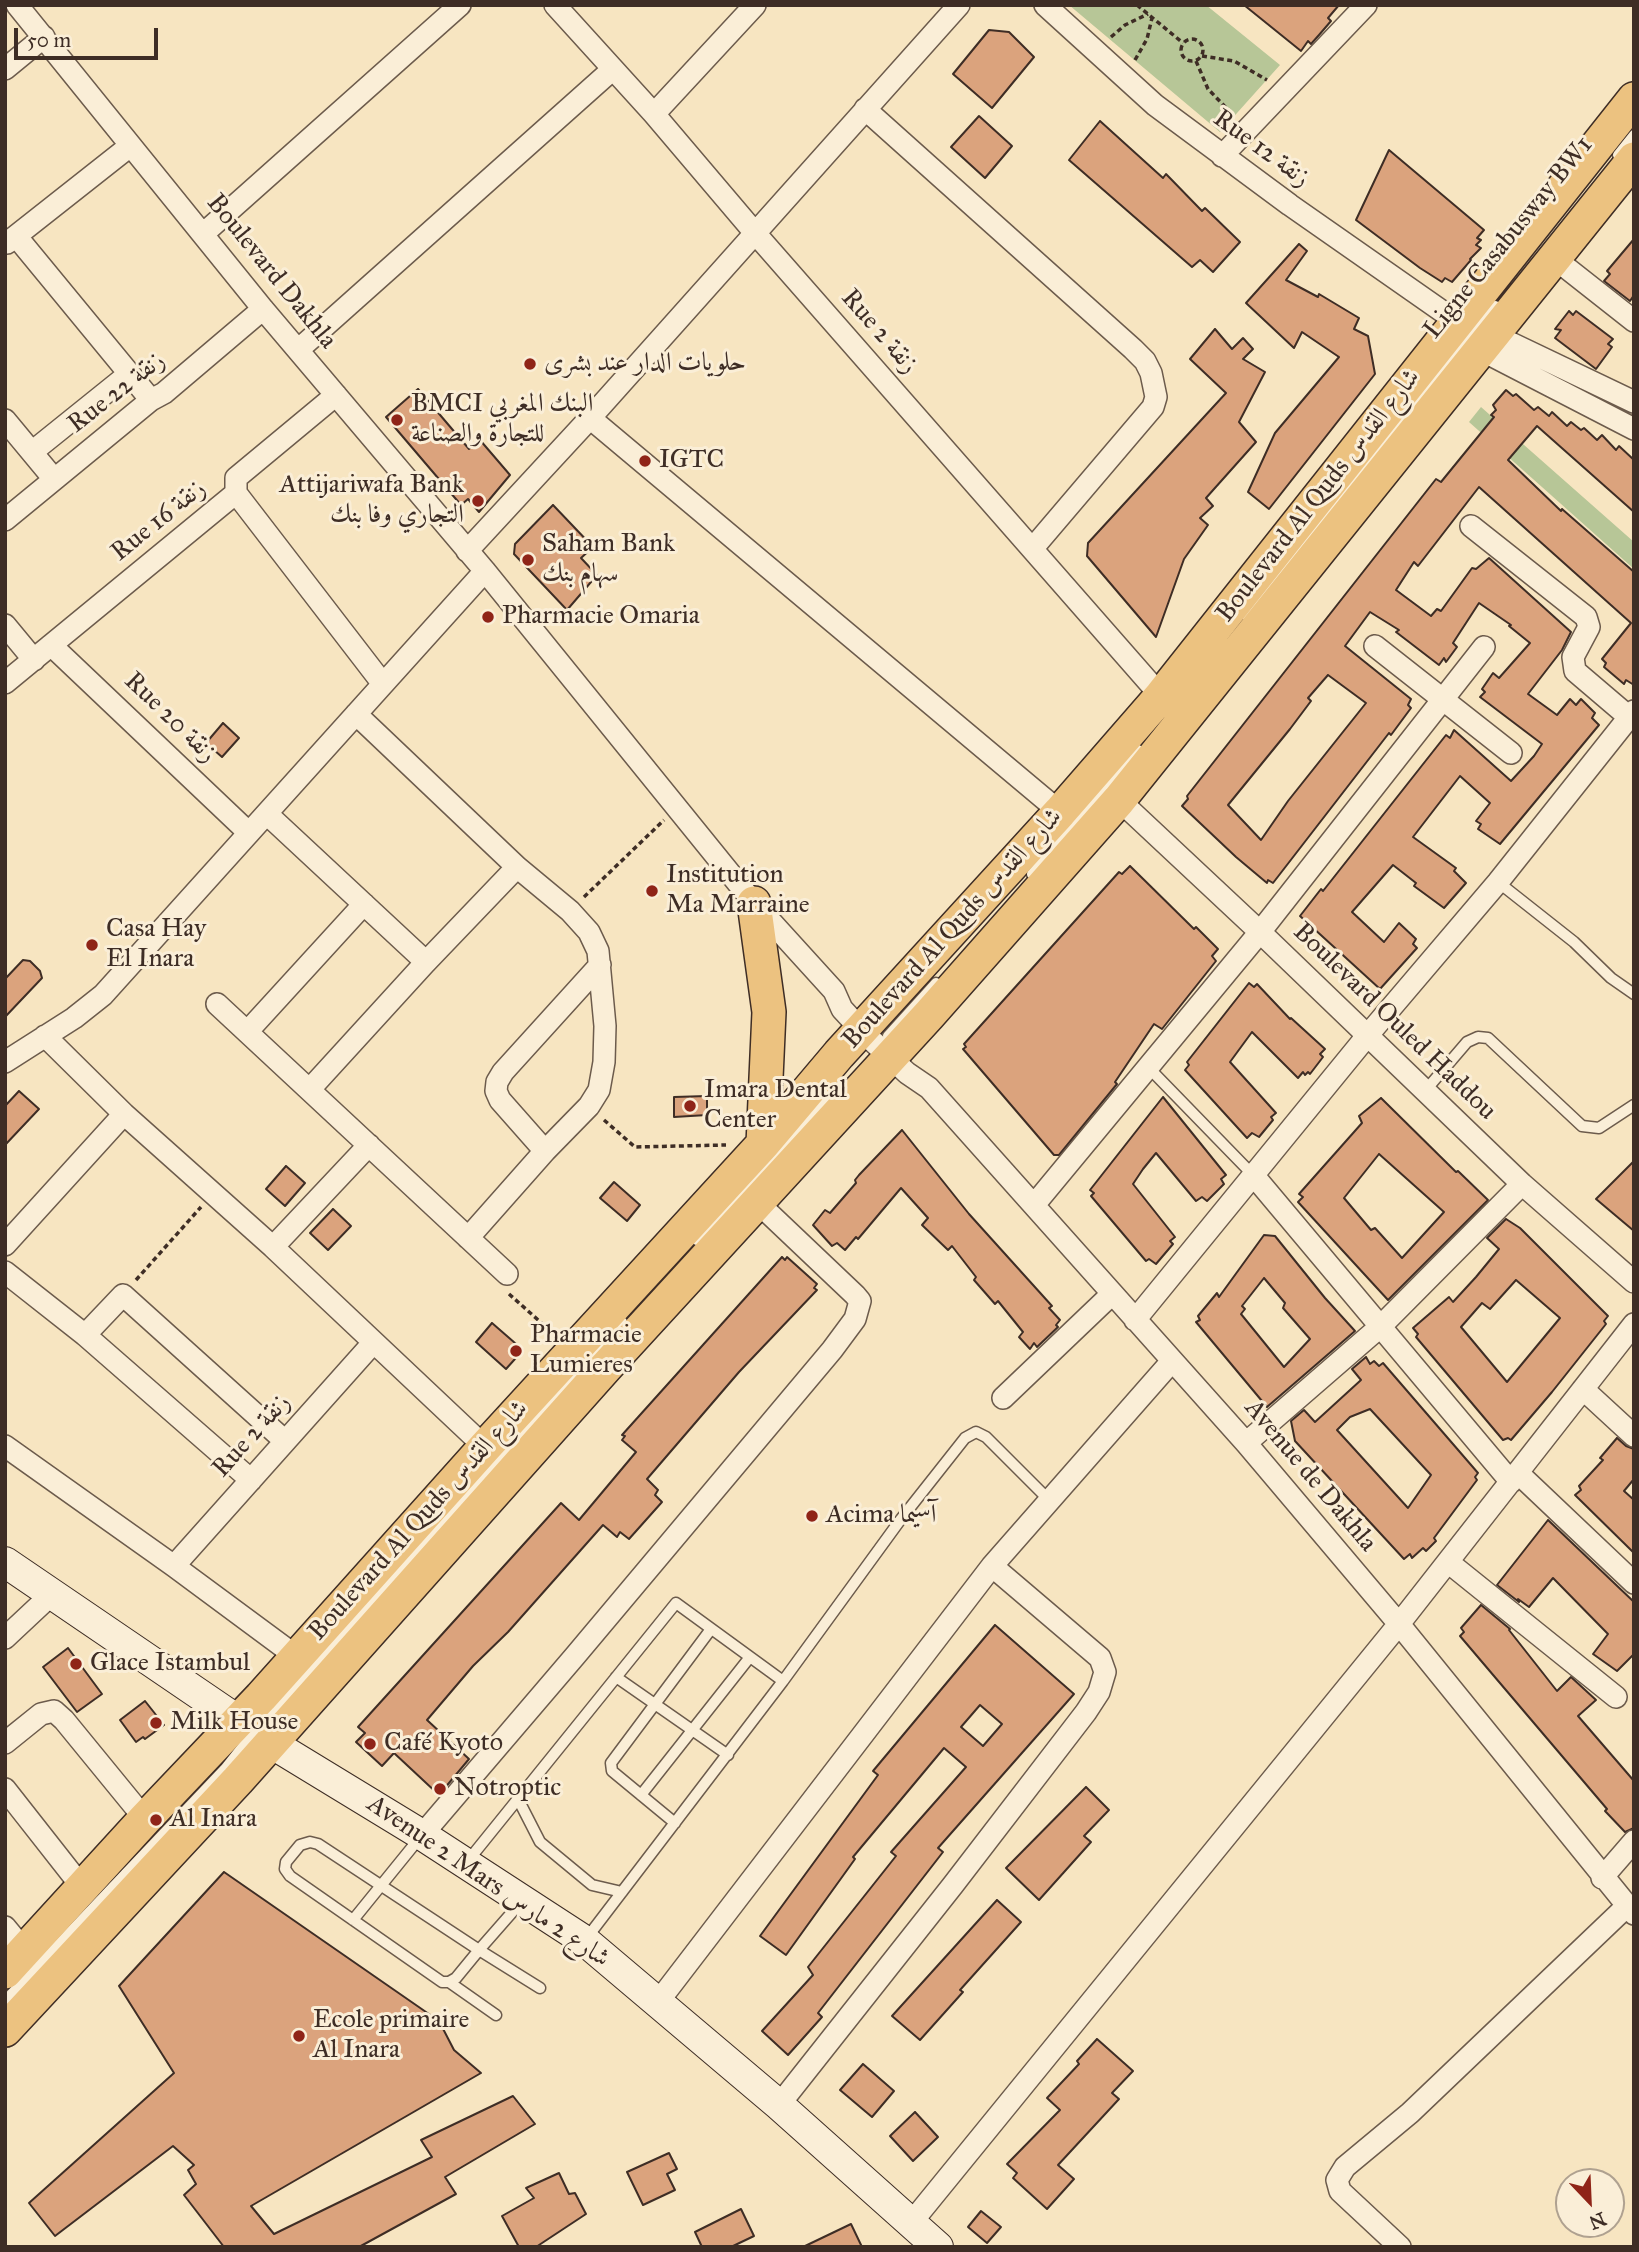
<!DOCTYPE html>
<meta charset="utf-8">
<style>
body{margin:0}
#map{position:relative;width:1639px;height:2252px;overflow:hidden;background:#f7e5c1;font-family:"IM FELL Great Primer",serif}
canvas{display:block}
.frame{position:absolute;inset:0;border:7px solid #3e2d25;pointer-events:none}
.north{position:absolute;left:1555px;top:2168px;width:70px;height:70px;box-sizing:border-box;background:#faeed7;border:2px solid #afa190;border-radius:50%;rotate:157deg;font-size:19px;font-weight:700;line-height:28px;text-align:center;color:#3e2d25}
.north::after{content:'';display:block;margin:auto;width:24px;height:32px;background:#8f2418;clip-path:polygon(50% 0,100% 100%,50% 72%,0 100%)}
.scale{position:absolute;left:14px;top:28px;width:144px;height:32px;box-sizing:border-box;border:4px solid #3e2d25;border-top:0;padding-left:9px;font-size:21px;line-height:24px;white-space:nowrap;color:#3e2d25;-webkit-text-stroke:5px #faeed7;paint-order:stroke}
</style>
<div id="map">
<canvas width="1639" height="2252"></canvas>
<div class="frame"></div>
<div class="north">N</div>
<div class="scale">50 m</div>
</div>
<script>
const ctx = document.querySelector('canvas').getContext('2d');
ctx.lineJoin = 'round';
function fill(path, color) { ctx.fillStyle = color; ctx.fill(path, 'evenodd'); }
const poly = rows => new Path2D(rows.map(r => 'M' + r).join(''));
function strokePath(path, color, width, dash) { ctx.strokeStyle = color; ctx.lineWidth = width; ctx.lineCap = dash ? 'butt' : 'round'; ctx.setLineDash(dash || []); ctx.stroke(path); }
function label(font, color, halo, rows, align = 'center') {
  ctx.font = font + ' "IM FELL Great Primer",Amiri,serif'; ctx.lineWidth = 6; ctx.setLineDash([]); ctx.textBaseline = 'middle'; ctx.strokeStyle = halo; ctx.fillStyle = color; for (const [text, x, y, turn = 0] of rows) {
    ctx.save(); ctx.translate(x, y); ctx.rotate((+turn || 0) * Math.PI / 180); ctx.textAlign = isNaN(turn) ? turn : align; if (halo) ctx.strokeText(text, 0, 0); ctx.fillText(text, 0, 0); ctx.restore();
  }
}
const green = poly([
 [1069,5,1206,5,1280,65,1220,132],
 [1481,407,1634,542,1634,569,1469,422]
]);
const building = poly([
 [1244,5,1339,5,1328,18,1331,21,1319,35,1311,44,1308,41,1301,51,1244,5],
 [989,30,1009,32,1034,57,992,108,953,74,989,30],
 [979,116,1012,146,985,178,951,147,979,116],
 [1100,121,1163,178,1166,174,1202,211,1205,208,1240,242,1213,272,1200,260,1192,267,1069,160,1100,121],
 [1389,150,1484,230,1477,238,1481,240,1476,245,1481,248,1470,259,1471,260,1452,282,1445,278,1442,282,1420,268,1356,220,1389,150],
 [1634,239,1634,295,1630,301,1604,281,1610,274,1607,271,1634,239],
 [1299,244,1307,251,1286,280,1318,297,1319,294,1359,318,1354,329,1368,336,1375,374,1269,509,1248,492,1275,433,1339,357,1302,332,1294,348,1246,303,1299,244],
 [1569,311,1573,315,1576,311,1613,339,1608,344,1612,347,1596,369,1555,338,1561,330,1555,329,1569,311],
 [1215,329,1232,349,1243,338,1253,349,1243,359,1265,372,1239,422,1256,442,1206,498,1213,506,1200,518,1208,525,1184,559,1156,637,1087,556,1088,543,1226,393,1190,359,1215,329],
 [418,389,469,449,480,440,510,475,479,512,468,499,461,505,386,417,418,389],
 [1506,390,1513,396,1516,394,1534,410,1538,407,1549,416,1552,412,1567,426,1571,422,1581,430,1584,428,1597,440,1602,435,1616,450,1619,446,1634,460,1634,512,1537,426,1508,460,1561,511,1562,509,1634,572,1634,685,1626,680,1624,684,1604,667,1606,663,1602,659,1631,623,1479,487,1418,566,1414,562,1396,590,1431,616,1437,609,1441,611,1472,568,1476,569,1489,558,1571,632,1562,650,1528,694,1557,715,1570,699,1576,705,1581,699,1595,713,1592,718,1599,725,1500,844,1478,829,1481,824,1476,821,1490,803,1460,776,1413,837,1456,868,1454,871,1466,883,1444,908,1414,886,1416,883,1393,865,1352,912,1384,942,1399,923,1416,939,1413,944,1417,948,1380,989,1300,916,1321,889,1323,891,1446,735,1450,738,1454,730,1511,781,1534,756,1542,744,1480,697,1485,692,1482,689,1493,673,1499,678,1530,643,1509,626,1511,625,1479,603,1453,643,1457,647,1446,662,1444,658,1439,665,1396,632,1399,630,1370,612,1345,646,1411,699,1408,705,1411,708,1391,735,1389,733,1273,883,1268,880,1267,883,1236,857,1182,806,1188,799,1187,796,1436,479,1441,482,1494,417,1491,415,1496,410,1493,405,1506,390],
 [1328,675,1366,703,1288,801,1261,840,1228,805,1290,729,1311,701,1308,698,1328,675],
 [553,505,593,547,581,558,597,575,567,610,514,554,515,544,553,505],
 [223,723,239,738,222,757,206,743,223,723],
 [1130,866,1194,929,1196,927,1218,949,1212,956,1216,961,1162,1029,1154,1024,1115,1082,1117,1084,1059,1155,1054,1155,963,1049,966,1047,964,1044,1119,872,1122,874,1130,866],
 [23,960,30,961,40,971,42,978,5,1017,5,979,23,960],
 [1249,983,1254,987,1257,984,1290,1019,1291,1018,1325,1049,1320,1054,1323,1057,1310,1074,1308,1072,1305,1075,1303,1072,1298,1078,1252,1032,1230,1062,1276,1113,1271,1117,1273,1120,1259,1137,1252,1133,1247,1138,1185,1070,1189,1065,1187,1062,1249,983],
 [19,1091,39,1109,5,1145,5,1106,19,1091],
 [707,1096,707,1115,674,1117,674,1097,707,1096],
 [1163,1097,1226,1175,1221,1179,1224,1184,1207,1201,1202,1197,1196,1201,1156,1153,1143,1169,1133,1184,1175,1237,1170,1241,1173,1244,1156,1264,1149,1259,1146,1261,1091,1196,1094,1193,1090,1190,1163,1097],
 [1381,1098,1456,1172,1458,1171,1488,1200,1388,1300,1298,1202,1303,1197,1299,1194,1362,1123,1359,1116,1381,1098],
 [1379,1154,1444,1212,1402,1258,1375,1228,1371,1230,1344,1198,1379,1154],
 [902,1130,969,1214,1052,1306,1049,1308,1060,1320,1056,1325,1058,1327,1037,1347,1034,1343,1030,1349,1019,1337,1023,1332,998,1301,995,1304,974,1280,976,1277,952,1246,948,1250,922,1225,928,1218,901,1188,858,1239,856,1237,845,1250,837,1243,832,1246,813,1225,825,1210,830,1213,856,1183,855,1180,859,1175,902,1130],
 [1634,1161,1634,1231,1596,1199,1634,1161],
 [286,1166,305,1183,285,1206,266,1189,286,1166],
 [614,1182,640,1205,627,1221,600,1198,614,1182],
 [333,1209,351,1226,328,1250,310,1233,333,1209],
 [1506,1219,1520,1228,1608,1316,1604,1321,1606,1324,1552,1392,1511,1440,1508,1438,1503,1440,1416,1337,1418,1334,1413,1328,1449,1297,1453,1302,1476,1277,1499,1249,1487,1238,1506,1219],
 [1516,1280,1560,1318,1507,1382,1461,1327,1482,1303,1490,1309,1516,1280],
 [1264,1235,1275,1236,1325,1298,1355,1331,1267,1407,1196,1322,1200,1320,1198,1316,1217,1293,1219,1297,1264,1235],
 [1264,1278,1285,1303,1283,1308,1310,1339,1284,1367,1241,1314,1245,1309,1242,1306,1264,1278],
 [782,1257,785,1260,787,1257,817,1284,814,1288,817,1290,739,1372,647,1479,658,1490,655,1495,662,1502,629,1539,620,1532,617,1537,603,1525,508,1632,473,1666,427,1720,469,1759,439,1795,394,1753,382,1766,356,1742,365,1733,358,1727,561,1503,579,1520,636,1452,622,1440,625,1436,622,1435,782,1257],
 [492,1323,523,1350,506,1369,476,1342,492,1323],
 [1366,1357,1370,1364,1374,1361,1379,1366,1383,1363,1478,1473,1475,1477,1477,1480,1434,1538,1436,1541,1426,1551,1423,1548,1412,1558,1410,1554,1404,1559,1295,1441,1291,1421,1304,1410,1315,1422,1361,1380,1352,1369,1366,1357],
 [1370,1409,1431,1475,1408,1508,1337,1430,1350,1417,1370,1409],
 [1617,1438,1626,1446,1634,1449,1634,1479,1624,1491,1634,1500,1634,1553,1575,1495,1581,1490,1579,1486,1603,1460,1600,1458,1617,1438],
 [1548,1520,1634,1602,1634,1654,1617,1671,1593,1654,1608,1634,1553,1578,1529,1607,1518,1599,1519,1602,1497,1585,1548,1520],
 [1481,1605,1510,1629,1509,1630,1557,1691,1571,1677,1596,1700,1578,1716,1634,1781,1634,1828,1625,1832,1605,1811,1607,1809,1460,1636,1464,1632,1461,1628,1481,1605],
 [995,1625,1074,1694,938,1848,943,1852,818,2013,822,2017,788,2055,762,2031,813,1975,808,1967,896,1856,891,1852,966,1767,944,1748,853,1857,855,1859,786,1955,760,1936,878,1775,873,1771,995,1625],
 [980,1705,1002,1724,983,1746,961,1727,980,1705],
 [68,1648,102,1694,77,1712,43,1667,68,1648],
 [145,1701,164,1725,145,1739,143,1737,136,1742,120,1720,145,1701],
 [1086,1787,1109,1810,1084,1836,1091,1842,1039,1900,1006,1868,1086,1787],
 [224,1872,439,2021,454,2050,481,2073,251,2206,274,2234,432,2157,421,2140,513,2096,535,2124,445,2177,456,2194,359,2247,224,2247,184,2195,196,2184,188,2170,194,2165,173,2146,55,2236,29,2203,174,2073,119,1986,224,1872],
 [997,1900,1021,1922,960,1990,963,1992,920,2040,892,2016,997,1900],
 [1097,2039,1133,2071,1112,2093,1119,2099,1058,2165,1074,2179,1047,2209,1013,2178,1017,2173,1007,2164,1060,2110,1047,2098,1079,2064,1077,2061,1097,2039],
 [863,2064,894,2091,872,2117,840,2090,863,2064],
 [915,2112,938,2137,913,2161,890,2136,915,2112],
 [669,2153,677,2169,667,2174,675,2190,643,2205,627,2172,669,2153],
 [559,2173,569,2194,575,2193,586,2214,536,2247,519,2247,502,2216,534,2198,526,2188,559,2173],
 [741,2209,754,2236,731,2247,702,2247,695,2232,741,2209],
 [981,2211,1001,2227,987,2243,968,2227,981,2211],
 [851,2224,862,2247,803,2247,851,2224]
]);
const path = poly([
 [1137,5,1183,43],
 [1111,37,1125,25,1148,14],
 '1181 50a11 11 0 1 1 22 0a11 11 0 1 1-22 0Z',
 [1202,56,1234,61,1267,80],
 [1135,60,1147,39,1152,18],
 [1196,61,1208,89,1234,116],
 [584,897,664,820],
 [604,1120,635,1147,726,1145],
 [136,1280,201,1207],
 [509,1294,555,1335]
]);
const lane = poly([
 [1618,155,1634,135],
 [1246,615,1495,306],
 [1032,874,1138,750],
 [1498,882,1574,942,1611,978,1634,994],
 [888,1036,936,983],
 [1148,1067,1254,1176],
 [1425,1091,1467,1042,1478,1037,1488,1038,1582,1126,1599,1128,1634,1105],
 [697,1240,841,1086],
 [616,1677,728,1755],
 [783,1681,901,1519,965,1438,976,1432,986,1437,1049,1500],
 [641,1795,750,1657],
 [518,1799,540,1842,592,1885,622,1892],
 [675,1823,612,1771,611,1763,711,1629],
 [467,1862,676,1603,783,1681,586,1939],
 [522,1901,479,1950,456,1978,449,1982,442,1982,290,1876,285,1869,286,1862,300,1845,310,1842,318,1844,479,1950,540,1988],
 [353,1920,422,1835],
 [449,1982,496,2015],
 [5,2001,225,1769,255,1731,622,1322]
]);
const street = poly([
 [17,5,263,309,485,571,754,903,834,991,842,1009,867,1036,907,1073,929,1088,1246,1443,1399,1624,1634,1914],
 [555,5,654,114,755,233,1161,696],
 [1045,5,1155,105,1290,205,1456,321,1494,335,1634,402],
 [5,69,44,37],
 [865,109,1133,349,1145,361,1151,373,1156,397,1153,407,1033,548],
 [654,114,755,5],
 [1222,156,1366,5],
 [203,234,460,5],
 [16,236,151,400],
 [7,243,130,146],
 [1554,258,1634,321],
 [1472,343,1481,350,1634,429],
 [298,350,613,69],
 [590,418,1060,812],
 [5,420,54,479],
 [32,452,129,374],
 [236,493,383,684],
 [5,520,151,400,164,393,263,309],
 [1471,526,1586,617,1589,627,1573,657,1575,671,1629,717],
 [467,551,590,418,959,5],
 [5,625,34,660],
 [51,645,249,833],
 [1375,646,1511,753],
 [5,683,236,493,236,478,336,395],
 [356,714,517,867,570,911,589,932,598,951,605,1026,604,1062,599,1090,589,1106,545,1151,468,1238],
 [1119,800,1260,932,1522,1184,1634,1282],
 [267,814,426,962],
 [217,1004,507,1274],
 [247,1032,364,904],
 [45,1036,124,1114,273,1247,485,1447],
 [5,1062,74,1018,103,995,485,571],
 [310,1089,426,962,517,867],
 [545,1151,500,1100,496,1091,497,1082,503,1072,600,965],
 [1254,1176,1511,1482],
 [1034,1205,1260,932,1484,647],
 [5,1245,124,1114],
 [273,1247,369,1145],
 [5,1272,85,1335,251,1480],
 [1135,1320,1367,1036,1498,882,1634,711],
 [85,1335,123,1295,285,1441],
 [1583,1389,1634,1436],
 [1003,1398,1112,1294],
 [1246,1443,1381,1326,1522,1184],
 [5,1446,174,1566,297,1657],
 [1518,1473,1634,1583],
 [1448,1562,1616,1697],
 [174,1566,373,1343],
 [5,1638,52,1594],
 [5,1743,41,1714,54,1711,64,1720,145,1819],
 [5,1789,82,1887],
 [422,1835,575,1656,832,1350,855,1319,860,1301,855,1295,757,1202],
 [1602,1878,1634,1841],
 [5,1927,24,1950],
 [658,2002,992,1566,1172,1361],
 [779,2105,953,1885,1086,1712,1099,1692,1105,1672,1100,1658,992,1566],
 [911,2223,1399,1624,1634,1324],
 [1400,2247,1340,2191,1337,2180,1345,2167,1410,2113,1627,1906]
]);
const secondary = poly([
 [5,1562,271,1743,422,1835,585,1941,779,2105,938,2247]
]);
const primary = poly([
 [754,903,769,1012,763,1144],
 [5,1972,145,1819,261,1697,485,1447,763,1144,839,1054,1060,812,1161,696,1634,99],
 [5,2030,238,1780,606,1367,929,1015,1119,800,1634,159]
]);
const markers = [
 [530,364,7,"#8f2418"],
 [397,420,7,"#8f2418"],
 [645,461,7,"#8f2418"],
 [478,501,7,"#8f2418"],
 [528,560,7,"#8f2418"],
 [488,617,7,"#8f2418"],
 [652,891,7,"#8f2418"],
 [92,945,7,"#8f2418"],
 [690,1106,7,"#8f2418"],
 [516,1351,7,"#8f2418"],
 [812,1516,7,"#8f2418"],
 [76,1664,7,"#8f2418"],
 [156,1723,7,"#8f2418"],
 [370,1744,7,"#8f2418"],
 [440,1789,7,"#8f2418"],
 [156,1820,7,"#8f2418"],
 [299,2036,7,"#8f2418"]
];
const streetNames = [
 ["Rue 12 زنقة",1261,149,36],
 ["Ligne Casabusway BW1",1509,238,-51],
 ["Boulevard Dakhla",271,272,51],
 ["Rue 2 زنقة",879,332,49],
 ["Rue 22 زنقة",117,393,-38],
 ["Boulevard Al Quds شارع القدس",1319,496,-52],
 ["Rue 16 زنقة",159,521,-39],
 ["Rue 20 زنقة",170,718,44],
 ["Boulevard Al Quds شارع القدس",953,929,-48],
 ["Boulevard Ouled Haddou",1394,1022,44],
 ["Rue 2 زنقة",252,1436,-48],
 ["Avenue de Dakhla",1310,1476,50],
 ["Boulevard Al Quds شارع القدس",419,1521,-48],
 ["Avenue 2 Mars شارع 2 مارس",488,1882,34]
];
const poiNames = [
 ["حلويات الدار عند بشرى",544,364],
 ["BMCI البنك المغربي",411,405],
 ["للتجارة والصناعة",411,435],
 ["IGTC",659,461],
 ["Attijariwafa Bank",464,486,"right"],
 ["التجاري وفا بنك",464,516,"right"],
 ["Saham Bank",542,545],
 ["سهام بنك",542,575],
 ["Pharmacie Omaria",502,617],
 ["Institution",666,876],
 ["Ma Marraine",666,906],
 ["Casa Hay",106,930],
 ["El Inara",106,960],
 ["Imara Dental",704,1091],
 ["Center",704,1121],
 ["Pharmacie",530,1336],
 ["Lumieres",530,1366],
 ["Acima آسيما",826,1516],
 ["Glace Istambul",90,1664],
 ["Milk House",170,1723],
 ["Café Kyoto",384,1744],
 ["Notroptic",454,1789],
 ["Al Inara",170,1820],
 ["Ecole primaire",313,2021],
 ["Al Inara",313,2051]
];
fill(green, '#b7c697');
fill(building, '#dba37d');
strokePath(building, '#3e2d25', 2);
strokePath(lane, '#6c5b4c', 13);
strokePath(street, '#6c5b4c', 24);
strokePath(secondary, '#3e2d25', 32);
strokePath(primary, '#3e2d25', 36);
strokePath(path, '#3e2d25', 3.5, [5, 3.5]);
strokePath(lane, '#faeed7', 10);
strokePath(street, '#faeed7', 21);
strokePath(secondary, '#faeed7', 30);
strokePath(primary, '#ecc280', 33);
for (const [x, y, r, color] of markers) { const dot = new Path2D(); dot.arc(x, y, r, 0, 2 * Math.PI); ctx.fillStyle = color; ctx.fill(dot); strokePath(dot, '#faeed7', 2.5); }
label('26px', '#3e2d25', '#faeed7', streetNames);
label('26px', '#3e2d25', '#faeed7', poiNames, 'left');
</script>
